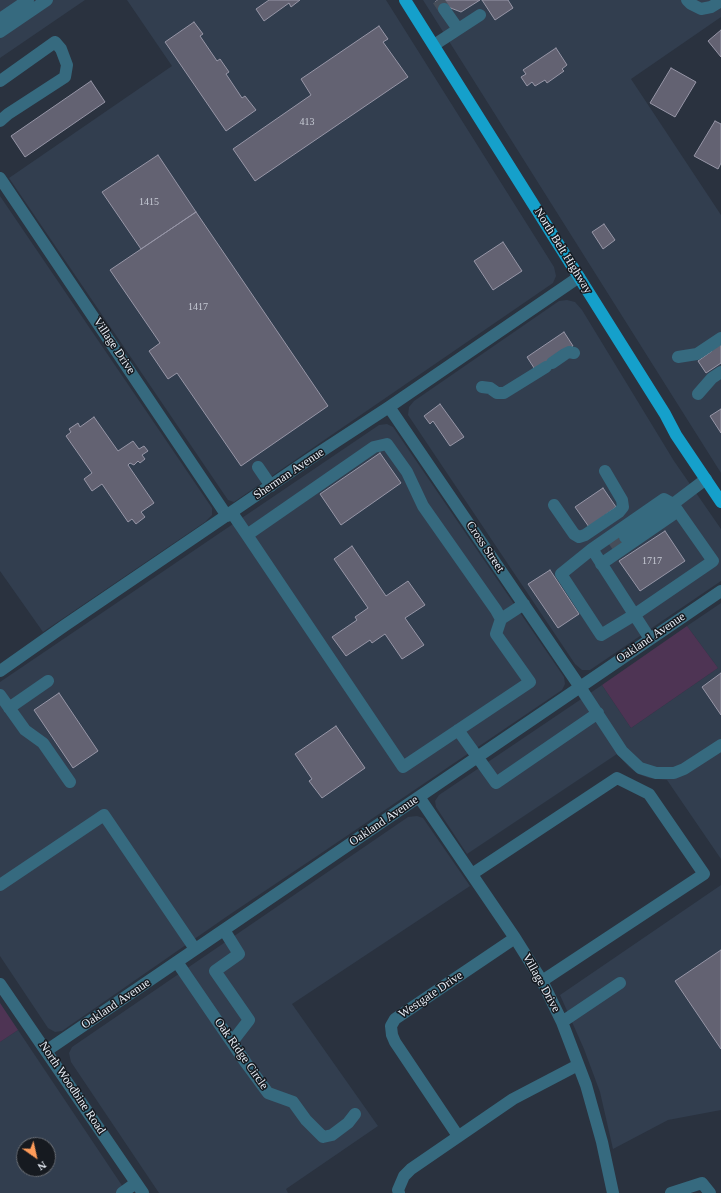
<!DOCTYPE html>
<style>
body{margin:0}
#map{position:relative;width:721px;height:1193px;overflow:hidden;background:#2a323f;font-family:Georgia,serif}
canvas{display:block}
.north{position:absolute;left:16px;top:1137px;width:40px;height:40px;box-sizing:border-box;background:#161a20;border:1px solid #6a6e75;border-radius:50%;rotate:146deg;font-size:11px;font-weight:700;line-height:16px;text-align:center;color:#e7edf5}
.north::after{content:'';display:block;margin:auto;width:14px;height:18px;background:#fe9b59;clip-path:polygon(50% 0,100% 100%,50% 72%,0 100%)}
</style>
<div id="map">
<canvas width="721" height="1193"></canvas>
<div class="north">N</div>
</div>
<script>
const ctx = document.querySelector('canvas').getContext('2d');
ctx.lineJoin = 'round';
function fill(path, color) { ctx.fillStyle = color; ctx.fill(path, 'evenodd'); }
const poly = rows => new Path2D(rows.map(r => 'M' + r).join(''));
function strokePath(path, color, width, dash) { ctx.strokeStyle = color; ctx.lineWidth = width; ctx.lineCap = dash ? 'butt' : 'round'; ctx.setLineDash(dash || []); ctx.stroke(path); }
function label(font, color, halo, rows, align = 'center') {
  ctx.font = font + ' Georgia,serif'; ctx.lineWidth = 3; ctx.setLineDash([]); ctx.textBaseline = 'middle'; ctx.strokeStyle = halo; ctx.fillStyle = color; for (const [text, x, y, turn = 0] of rows) {
    ctx.save(); ctx.translate(x, y); ctx.rotate((+turn || 0) * Math.PI / 180); ctx.textAlign = isNaN(turn) ? turn : align; if (halo) ctx.strokeText(text, 0, 0); ctx.fillText(text, 0, 0); ctx.restore();
  }
}
const built = poly([
 [0,0,85,0,0,58],
 [127,0,386,0,554,267,556,276,553,283,234,502,228,500,9,178,172,66],
 [423,0,721,0,721,17,631,79,721,215,721,473],
 [0,196,212,508,212,515,205,522,43,632,0,571],
 [567,300,575,302,582,310,674,461,721,529,721,581,590,670,582,670,575,664,408,415,409,407,414,401,559,301],
 [387,424,393,427,564,677,565,684,562,690,320,854,229,915,62,1031,55,1032,48,1028,0,956,0,682,379,425],
 [721,603,721,859,667,780,649,778,638,774,629,767,617,754,467,854,436,807,435,801,439,795,602,685,631,728,718,668,687,626],
 [417,816,423,818,470,886,292,1004,378,1126,286,1189,288,1193,159,1193,71,1062,69,1053,72,1047,408,817],
 [721,885,721,1110,668,1120,613,1149,600,1092,584,1049,560,995],
 [18,1030,127,1193,0,1193,0,1042],
 [24,1145,48,1145,48,1169,24,1169]
]);
const green = poly([
 [687,626,718,668,631,728,602,685],
 [0,1003,18,1030,0,1042]
]);
const building = poly([
 [269,0,300,0,291,7,289,3,264,21,256,9,269,0],
 [438,0,480,0,461,12,448,7,442,11,435,2,438,0],
 [482,0,508,0,513,8,495,20,482,0],
 [194,22,203,34,200,36,217,61,220,59,229,72,226,74,242,98,245,96,256,110,226,131,165,42,194,22],
 [379,26,388,39,383,42,408,77,255,181,233,149,311,95,301,79,379,26],
 [721,30,721,57,708,41,721,30],
 [556,48,567,65,562,69,564,71,547,83,545,80,535,86,532,82,527,86,521,77,526,74,523,70,556,48],
 [671,68,696,82,675,117,650,103,671,68],
 [91,81,105,102,25,157,11,136,91,81],
 [715,121,721,124,721,163,718,169,694,156,715,121],
 [158,155,196,212,141,249,102,192,158,155],
 [196,212,328,406,241,466,177,373,168,379,149,351,160,343,110,270,196,212],
 [604,224,615,240,603,249,592,232,604,224],
 [503,242,522,271,493,290,474,261,503,242],
 [564,332,573,346,536,371,527,357,564,332],
 [721,342,721,363,706,373,698,361,712,351,710,348,721,342],
 [440,404,464,437,450,446,433,421,430,424,424,416,440,404],
 [721,409,721,433,710,416,721,409],
 [94,417,118,451,133,441,139,449,144,446,148,451,142,455,145,459,140,463,138,461,134,465,130,463,128,465,154,503,141,512,145,517,136,524,132,519,128,522,102,484,92,491,84,479,92,473,66,436,71,432,69,429,78,423,80,427,94,417],
 [380,453,401,483,341,525,320,494,380,453],
 [603,488,616,507,589,527,575,507,603,488],
 [665,531,685,561,640,591,619,561,665,531],
 [352,546,386,596,408,581,425,605,405,618,424,645,402,659,385,634,372,643,370,640,346,656,332,637,357,620,355,617,368,608,334,559,352,546],
 [550,570,579,614,558,628,528,584,550,570],
 [721,673,721,715,702,687,721,673],
 [59,693,98,751,73,768,34,710,59,693],
 [336,726,365,768,322,798,309,781,312,779,295,754,336,726],
 [721,950,721,1049,675,981,721,950]
]);
const minorTunnel = poly([
 [438,0,444,9],
 [611,547,625,537]
]);
const minor = poly([
 [687,0,691,4,701,9,711,7,721,1],
 [444,9,458,29],
 [0,19,28,0],
 [0,32,47,0],
 [434,45,480,15],
 [0,81,55,42,61,49,67,65,65,77,8,114,0,121],
 [0,178,227,516],
 [678,357,697,354,721,338],
 [552,363,565,354,569,352,574,353],
 [482,387,490,388,497,393,504,393,546,367],
 [698,394,712,378,721,372],
 [389,407,580,687,622,751,640,768,656,773,674,773,684,769,721,745],
 [258,467,271,486],
 [554,505,574,534,579,537,585,535,619,512,623,507,622,500,605,471],
 [232,513,247,535,403,767,530,682,496,634,501,619,496,610,423,506,407,472,387,444,374,447,247,535],
 [592,549,561,574,601,635,634,615,713,561,673,504,625,537],
 [601,564,678,511],
 [501,619,524,604],
 [650,639,592,549,664,499,673,504,706,479],
 [0,671,64,626,311,458,389,407,579,277],
 [0,695,25,730,43,743,70,782],
 [9,708,48,681],
 [458,730,496,783,598,713],
 [419,797,515,938,542,981,562,1022,586,1085,602,1142,613,1193],
 [472,874,617,778,649,794,704,874,542,981],
 [0,885,104,815,195,949],
 [224,930,239,954,215,971,249,1020,232,1042],
 [177,962,246,1063,268,1093,293,1102,306,1120,323,1137,332,1135,348,1123,355,1114],
 [0,984,143,1193],
 [562,1022,620,983],
 [46,1051,721,591],
 [458,1136,395,1042,392,1035,391,1026,395,1019,515,938],
 [122,1193,136,1183],
 [399,1193,398,1190,404,1176,411,1169,513,1099,578,1065],
 [671,1193,702,1183,710,1193]
]);
const major = poly([
 [405,0,665,414,676,435,721,502]
]);
const numberNames = [
 ["413",307,122],
 ["1415",149,202],
 ["1417",198,307],
 ["1717",652,561]
];
const streetNames = [
 ["North Belt Highway",563,251,58],
 ["Village Drive",114,346,56],
 ["Sherman Avenue",289,474,-34],
 ["Cross Street",485,547,56],
 ["Oakland Avenue",651,638,-34],
 ["Oakland Avenue",384,821,-34],
 ["Village Drive",541,983,61],
 ["Westgate Drive",431,995,-34],
 ["Oakland Avenue",116,1004,-34],
 ["Oak Ridge Circle",241,1054,55],
 ["North Woodbine Road",72,1088,56]
];
fill(built, '#323e4f');
fill(green, '#4e3454');
fill(building, '#636272');
strokePath(building, '#9796a7', 1);
strokePath(minorTunnel, '#464e5a', 12, [12, 6]);
strokePath(minor, '#366a7f', 12);
strokePath(major, '#15a0cb', 12);
label('10px', '#c6cad4', null, numberNames);
label('12px', '#e7edf5', '#161a20', streetNames);
</script>
